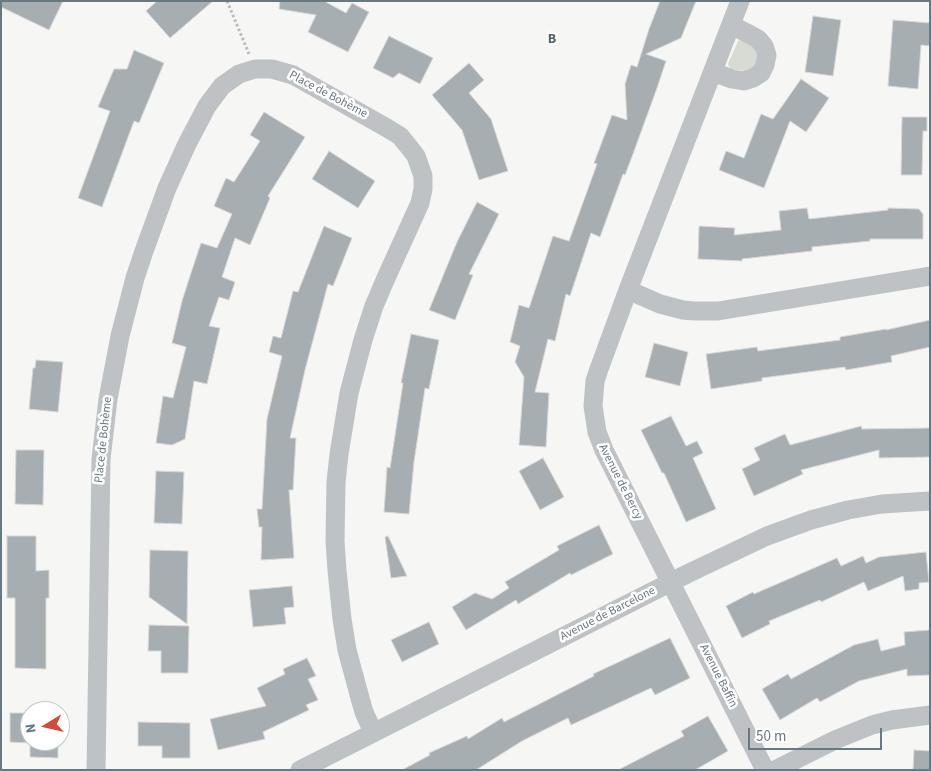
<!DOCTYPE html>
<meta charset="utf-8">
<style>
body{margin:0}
#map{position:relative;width:931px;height:771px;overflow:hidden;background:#f6f6f4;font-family:"Source Sans 3",sans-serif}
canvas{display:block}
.frame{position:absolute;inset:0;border:2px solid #687982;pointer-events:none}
.north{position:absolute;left:20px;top:701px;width:50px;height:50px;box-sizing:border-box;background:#fff;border:1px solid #c3c9cd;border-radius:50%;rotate:261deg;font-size:14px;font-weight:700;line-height:20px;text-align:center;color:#687982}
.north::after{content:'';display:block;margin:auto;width:18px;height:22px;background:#d54a35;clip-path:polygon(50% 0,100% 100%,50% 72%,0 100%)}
.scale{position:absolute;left:748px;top:728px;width:134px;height:22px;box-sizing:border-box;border:2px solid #687982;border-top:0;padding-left:6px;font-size:15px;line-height:18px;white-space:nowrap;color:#687982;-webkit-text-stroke:4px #fff;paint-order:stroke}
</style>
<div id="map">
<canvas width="931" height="771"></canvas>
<div class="frame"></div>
<div class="north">N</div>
<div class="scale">50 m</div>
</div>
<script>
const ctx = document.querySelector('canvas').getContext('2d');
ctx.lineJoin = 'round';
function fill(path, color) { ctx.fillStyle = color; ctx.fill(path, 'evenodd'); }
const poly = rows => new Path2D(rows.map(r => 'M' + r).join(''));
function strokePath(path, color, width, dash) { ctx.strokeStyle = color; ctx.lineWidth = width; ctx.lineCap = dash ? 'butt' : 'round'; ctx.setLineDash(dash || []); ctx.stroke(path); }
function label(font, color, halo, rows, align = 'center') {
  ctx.font = font + ' "Source Sans 3",sans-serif'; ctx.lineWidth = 5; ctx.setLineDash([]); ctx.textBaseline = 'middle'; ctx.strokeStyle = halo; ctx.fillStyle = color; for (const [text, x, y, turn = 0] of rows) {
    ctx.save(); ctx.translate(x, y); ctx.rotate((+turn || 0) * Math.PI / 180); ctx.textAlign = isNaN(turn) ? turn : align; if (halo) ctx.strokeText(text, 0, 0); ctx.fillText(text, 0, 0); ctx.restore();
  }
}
const green = poly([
 [741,40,751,45,756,50,758,57,757,62,754,67,750,70,744,71,731,69,729,67,728,64,738,41]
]);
const building = poly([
 [1,1,63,1,49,30,1,7,1,1],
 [157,1,213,1,170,38,146,11,157,1],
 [280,1,324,1,346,13,352,3,369,12,348,52,308,32,316,15,279,9,280,1],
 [660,1,696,1,681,38,646,54,666,61,657,88,633,154,625,175,623,174,600,237,591,233,570,296,566,294,555,341,548,339,535,392,549,393,546,447,519,445,524,377,515,362,520,346,510,342,519,305,529,308,553,236,569,241,597,164,594,163,612,115,627,120,625,84,631,65,637,67,649,29,660,1],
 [813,16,841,20,833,76,805,72,813,16],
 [893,20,930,23,930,46,921,45,918,89,888,86,893,20],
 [389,36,433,58,420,84,399,73,393,78,373,68,389,36],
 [134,50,164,63,139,123,134,121,102,207,78,198,110,111,98,107,114,69,127,69,134,50],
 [469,63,484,80,469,93,491,119,508,171,479,180,462,130,432,95,469,63],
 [801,79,829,98,806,132,790,121,764,188,719,170,726,151,744,158,761,114,773,119,801,79],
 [264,112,305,137,268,196,270,198,250,245,235,238,222,277,235,282,229,300,219,297,209,326,220,328,207,384,194,381,185,439,172,445,156,443,163,396,173,398,186,347,172,343,182,301,191,273,201,243,217,248,232,214,214,206,226,178,234,182,260,141,250,135,264,112],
 [902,117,927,117,927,131,923,131,922,175,901,175,902,117],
 [329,151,375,181,358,208,312,179,329,151],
 [477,202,499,214,469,274,473,275,455,320,429,310,457,242,477,202],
 [807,208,809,219,888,210,888,208,919,209,923,214,923,239,870,239,870,241,812,247,812,251,742,259,742,261,698,259,699,226,735,228,734,235,781,230,779,211,807,208],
 [324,226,352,238,333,286,328,284,305,370,290,438,296,438,293,490,289,490,294,558,261,560,262,527,259,527,257,509,262,509,267,419,282,356,269,352,273,336,281,338,293,291,298,292,324,226],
 [930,320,930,347,891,356,892,362,846,370,845,367,762,378,762,381,711,389,706,354,757,347,758,351,840,340,840,337,886,329,886,330,930,320],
 [411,334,439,340,429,389,425,388,414,462,409,514,384,512,387,467,390,468,403,383,401,383,411,334],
 [654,343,688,352,680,386,645,377,654,343],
 [36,360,63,362,58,412,29,409,33,368,35,368,36,360],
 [671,416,686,446,697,441,703,453,693,458,716,509,686,522,664,473,662,473,641,430,671,416],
 [861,426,862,429,930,428,930,457,879,458,879,450,801,470,803,474,754,496,742,469,760,460,754,448,785,434,790,445,861,426],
 [16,450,44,450,43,505,15,504,16,450],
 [543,458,564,497,540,510,519,471,543,458],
 [156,471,184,472,182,524,154,523,156,471],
 [599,525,613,554,571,575,570,573,518,604,516,600,466,630,452,607,475,593,492,599,509,588,505,582,559,550,557,546,599,525],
 [7,536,36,536,36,571,49,570,49,598,46,598,46,669,15,668,15,598,7,598,7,536],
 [388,536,407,576,391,578,385,537,388,536],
 [150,550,188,551,187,624,149,597,150,550],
 [926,552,929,582,919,583,919,589,905,591,903,576,868,591,864,582,821,602,820,600,769,621,770,624,742,638,726,606,753,592,754,594,837,558,841,566,863,556,866,563,879,557,926,552],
 [292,586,294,607,284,608,286,624,253,627,249,590,292,586],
 [429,622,439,644,402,662,391,640,429,622],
 [149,625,189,626,188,673,161,673,161,651,148,651,149,625],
 [930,630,930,675,907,676,907,669,859,681,820,702,817,698,780,720,762,689,788,674,791,679,854,645,878,639,881,651,905,645,904,632,930,630],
 [670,638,690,678,655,695,651,688,571,725,568,718,522,741,476,770,402,770,430,755,429,753,467,736,468,739,502,718,504,722,594,676,593,674,670,638],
 [307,658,316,676,308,679,318,700,306,705,309,710,263,732,265,739,218,750,210,719,266,706,257,688,285,674,283,669,307,658],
 [10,713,30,713,30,743,10,742,10,713],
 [708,716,728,751,695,770,618,770,684,736,681,731,708,716],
 [138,722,190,723,190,758,162,758,162,746,138,746,138,722],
 [30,741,58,741,58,758,30,757,30,741],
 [914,750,930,751,930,770,913,770,914,750]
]);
const path = poly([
 [227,1,249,54]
]);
const street = poly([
 [740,1,628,290,599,369,595,381,593,406,597,432,604,450,765,770],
 [713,72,732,79,744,81,753,78,761,73,765,65,767,55,764,46,758,39,749,34,731,25],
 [628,290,660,304,683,310,694,311,718,311,930,276],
 [96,770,101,459,108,399,120,336,135,278,144,251,167,188,187,144,207,106,222,86,239,74,255,69,272,69,293,75,387,128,400,136,409,147,416,156,423,176,423,189,420,203,386,278,374,306,363,340,349,393,339,454,336,482,335,541,337,570,342,619,347,650,360,698,364,712,373,732],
 [300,770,689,573,767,536,811,520,848,510,882,504,930,501],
 [775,770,835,740,872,725,892,720,930,715]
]);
const streetNames = [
 ["Place de Bohème",328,95,28],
 ["Place de Bohème",104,440,-84],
 ["Avenue de Bercy",620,482,63],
 ["Avenue de Barcelone",608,614,-27],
 ["Avenue Baffin",718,676,63]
];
const neighbourhoodNames = [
 ["B",552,40]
];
fill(green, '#d7dbd3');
fill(building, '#a6aeb2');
strokePath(building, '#d8d8d6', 1);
strokePath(path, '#b8bbbd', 3, [2.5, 2.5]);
strokePath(street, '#bec2c5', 19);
label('12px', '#687982', '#fff', streetNames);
label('bold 14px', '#556268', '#fff', neighbourhoodNames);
</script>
